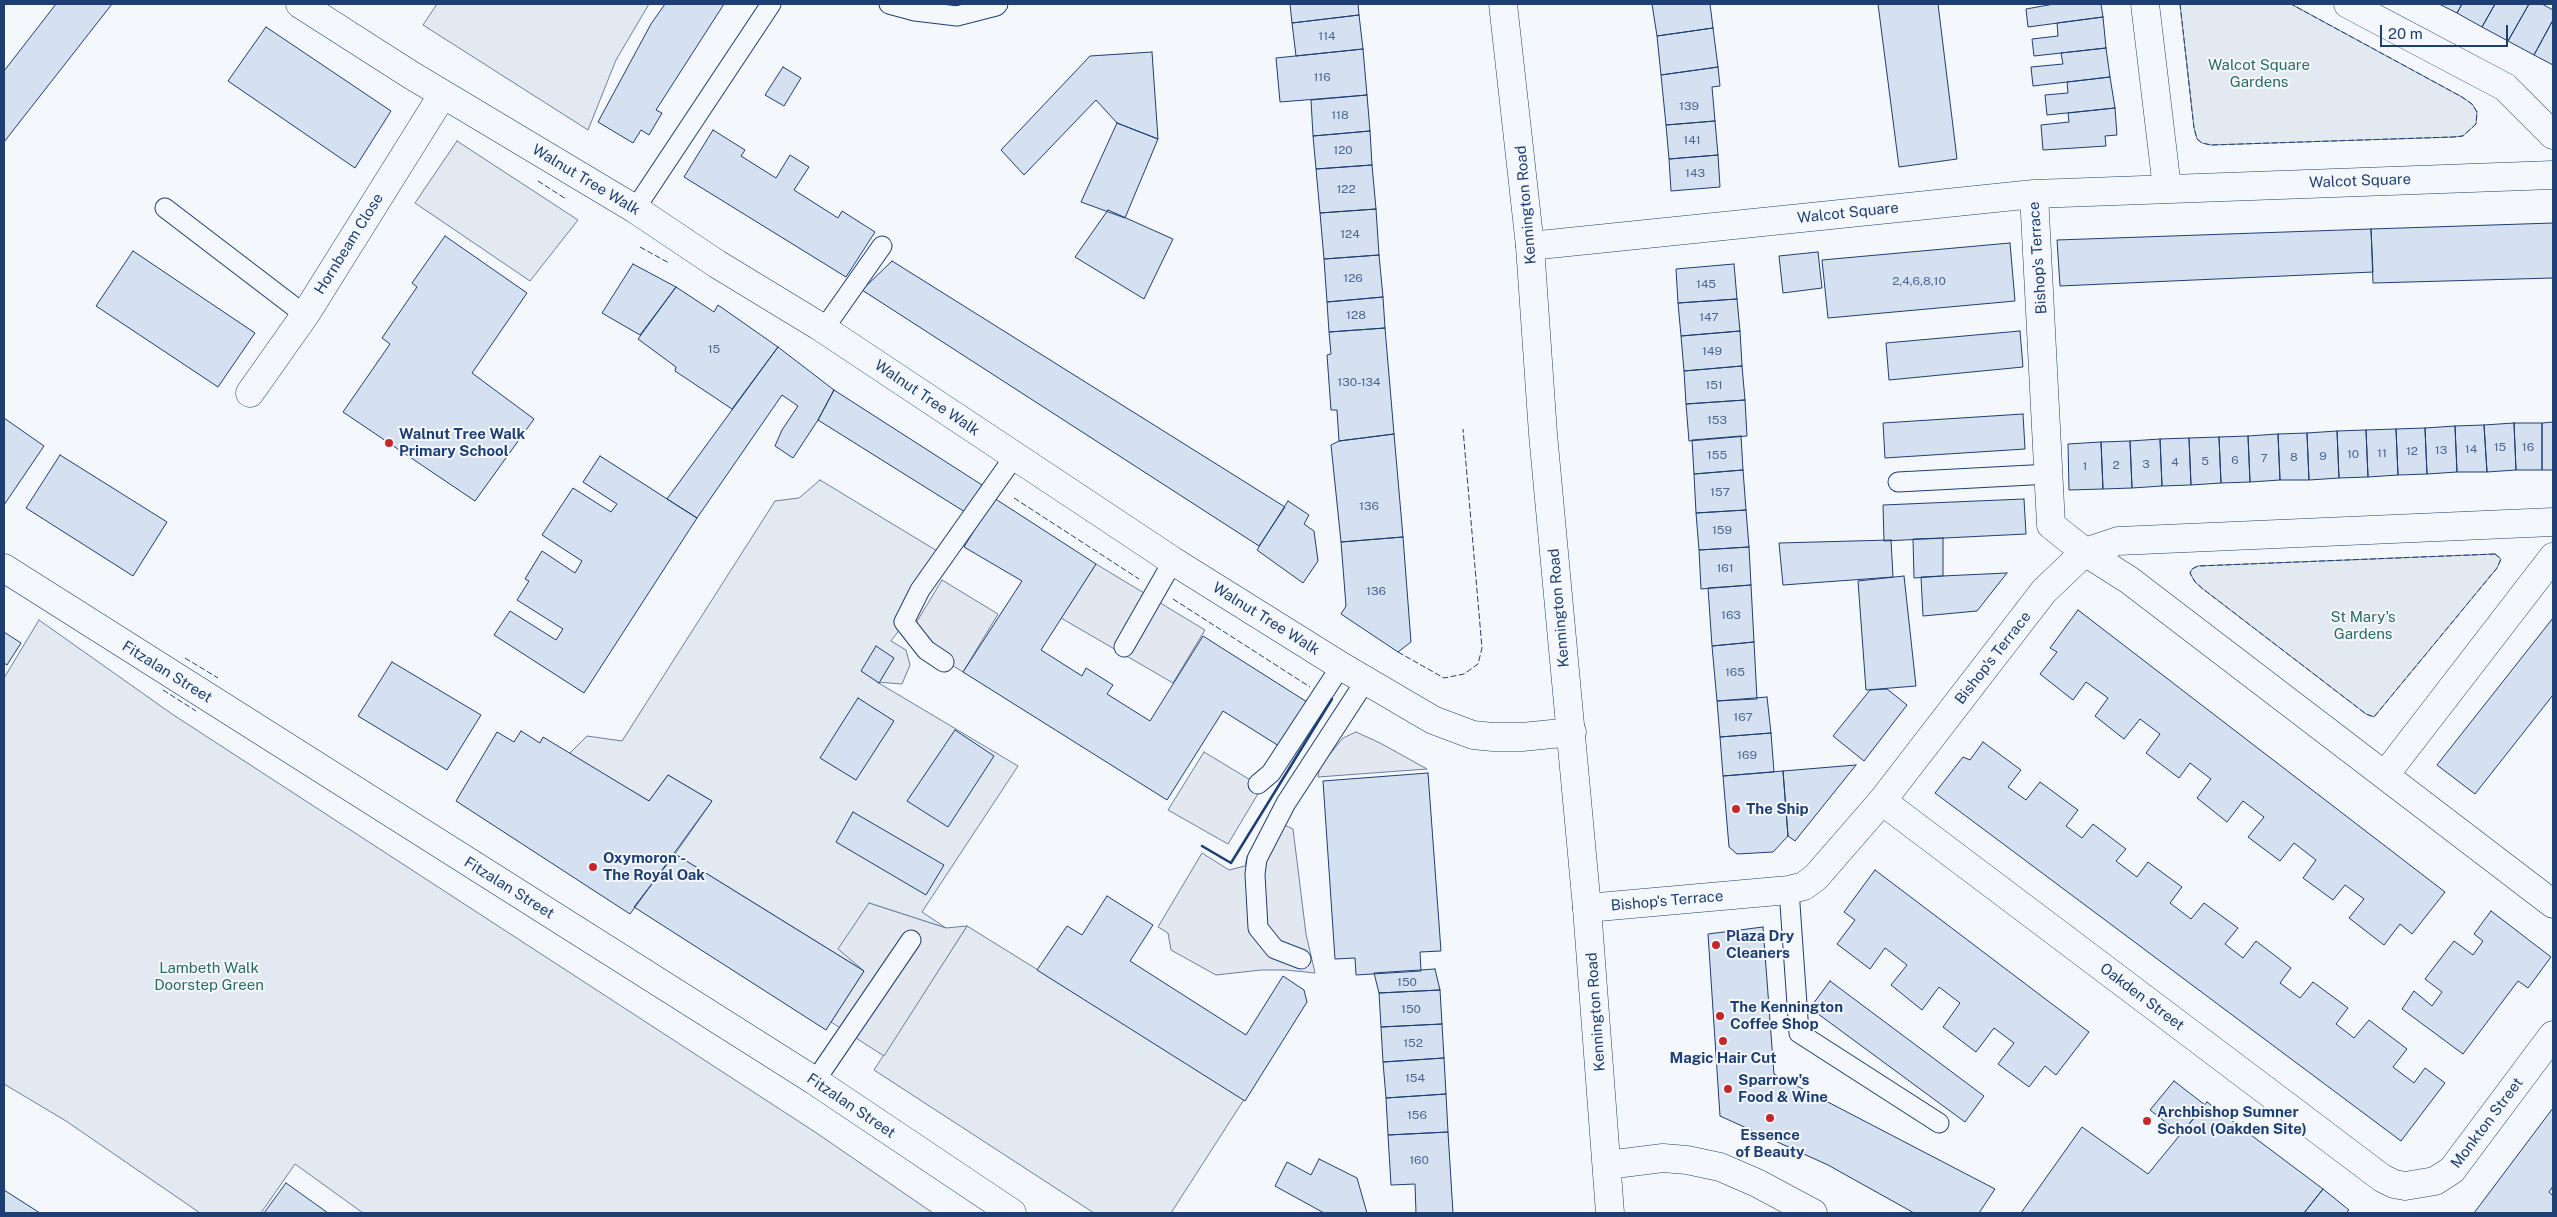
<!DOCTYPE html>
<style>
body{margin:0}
#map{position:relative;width:2557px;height:1217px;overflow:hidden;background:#f4f7fb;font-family:"Public Sans",sans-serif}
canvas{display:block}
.frame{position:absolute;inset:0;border:5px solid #1d3f73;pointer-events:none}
.scale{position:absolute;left:2380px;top:25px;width:128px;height:22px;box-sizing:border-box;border:2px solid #1d3f73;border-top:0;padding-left:6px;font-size:15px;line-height:18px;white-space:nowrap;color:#1d3f73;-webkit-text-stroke:4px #f4f7fb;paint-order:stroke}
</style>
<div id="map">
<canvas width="2557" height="1217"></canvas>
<div class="frame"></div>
<div class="scale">20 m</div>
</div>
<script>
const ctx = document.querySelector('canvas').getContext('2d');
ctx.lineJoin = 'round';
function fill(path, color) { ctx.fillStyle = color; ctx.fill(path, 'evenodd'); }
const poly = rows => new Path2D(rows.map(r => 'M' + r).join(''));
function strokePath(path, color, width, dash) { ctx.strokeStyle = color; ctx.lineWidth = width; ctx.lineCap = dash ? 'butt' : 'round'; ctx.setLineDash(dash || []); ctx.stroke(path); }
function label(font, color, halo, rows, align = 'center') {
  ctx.font = font + ' "Public Sans",sans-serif'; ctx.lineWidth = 4; ctx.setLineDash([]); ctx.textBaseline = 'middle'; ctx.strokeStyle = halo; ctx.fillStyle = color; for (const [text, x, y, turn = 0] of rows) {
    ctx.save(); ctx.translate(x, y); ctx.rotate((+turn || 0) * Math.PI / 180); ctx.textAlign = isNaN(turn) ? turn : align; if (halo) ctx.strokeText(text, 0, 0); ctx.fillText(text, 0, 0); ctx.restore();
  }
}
const green = poly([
 [437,4,649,4,616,60,588,130,423,25,437,4],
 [2180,4,2291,4,2462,97,2472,104,2477,112,2476,124,2463,136,2453,137,2211,145,2202,143,2197,139,2194,128,2180,4],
 [457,141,578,220,530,281,415,203,457,141],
 [820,480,952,560,891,641,906,650,910,665,902,684,877,682,1018,766,922,912,946,928,869,903,864,971,675,854,712,801,668,775,649,801,569,754,587,736,622,741,775,501,799,498,820,480],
 [2495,554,2501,559,2497,568,2374,717,2366,714,2203,589,2195,582,2190,573,2192,569,2198,566,2495,554],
 [39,620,172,714,815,1132,933,1213,363,1213,295,1164,261,1213,200,1213,66,1121,4,1084,4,678,39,620],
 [967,926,1245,1098,1171,1213,1094,1213,874,1070,967,926]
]);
const parking = poly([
 [1096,564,1205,630,1173,683,1061,618,1096,564],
 [942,580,998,614,963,672,907,638,942,580],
 [1356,732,1380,743,1427,769,1318,777,1320,766,1343,738,1356,732],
 [1204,752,1262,787,1228,844,1168,810,1204,752],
 [1272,819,1293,829,1306,934,1315,973,1286,970,1261,970,1216,975,1171,950,1168,933,1158,927,1202,853,1229,870,1245,866,1247,857,1272,819],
 [869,903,946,928,967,926,884,1056,831,1022,864,971,838,949,869,903]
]);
const building = poly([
 [56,4,112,4,4,142,4,71,56,4],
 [665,4,724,4,656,110,662,113,649,135,641,130,633,143,598,122,651,24,665,4],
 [1290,4,1358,4,1359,15,1292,23,1290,4],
 [1652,4,1710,4,1713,28,1657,36,1652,4],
 [1878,4,1938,4,1957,159,1899,167,1878,4],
 [2054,4,2101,4,2103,17,2028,27,2026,9,2054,4],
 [2439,4,2462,4,2457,13,2439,4],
 [2462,4,2495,4,2482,27,2457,13,2462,4],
 [2495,4,2529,4,2508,41,2482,27,2495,4],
 [2529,4,2542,4,2553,10,2553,20,2534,55,2508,41,2529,4],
 [1359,15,1363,49,1296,56,1292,23,1359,15],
 [2103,17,2106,48,2034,56,2032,39,2058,36,2057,23,2103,17],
 [2553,20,2553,65,2534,55,2553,20],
 [266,27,391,111,355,168,228,81,266,27],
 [1713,28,1718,67,1661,75,1657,36,1713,28],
 [2106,48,2110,77,2033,86,2031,67,2063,64,2061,53,2106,48],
 [1363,49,1367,95,1280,102,1276,58,1363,49],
 [1152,52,1158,139,1117,123,1096,100,1024,175,1001,150,1090,56,1152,52],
 [783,67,801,78,784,106,765,95,783,67],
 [1718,67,1720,86,1712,87,1715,121,1666,125,1661,75,1718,67],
 [2110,77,2115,108,2047,115,2045,95,2068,93,2067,82,2110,77],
 [1367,95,1370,131,1313,136,1311,100,1367,95],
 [2115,108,2117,135,2105,136,2106,146,2043,150,2041,125,2069,122,2068,113,2115,108],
 [1715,121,1718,155,1669,159,1666,125,1715,121],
 [1117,123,1158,139,1125,218,1081,202,1117,123],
 [713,130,745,150,741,156,776,178,790,155,809,167,794,190,838,218,842,211,875,232,846,277,684,177,713,130],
 [1370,131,1372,165,1316,169,1313,136,1370,131],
 [1718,155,1720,187,1671,191,1669,159,1718,155],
 [1372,165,1376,209,1320,213,1316,169,1372,165],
 [1376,209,1379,255,1324,259,1320,213,1376,209],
 [1108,210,1173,239,1144,299,1075,257,1108,210],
 [2553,223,2553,278,2373,283,2371,229,2553,223],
 [2371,229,2373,272,2060,286,2057,240,2371,229],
 [445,236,527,293,472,373,534,419,475,501,343,412,390,344,382,338,417,287,412,283,445,236],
 [2010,243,2015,301,1828,318,1822,260,2010,243],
 [133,251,255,333,218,387,96,306,133,251],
 [1818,252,1822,288,1783,293,1779,256,1818,252],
 [1379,255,1383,297,1327,302,1324,259,1379,255],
 [892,261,1285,507,1259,546,862,290,892,261],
 [633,264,676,287,640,335,602,313,633,264],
 [1734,264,1737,299,1678,303,1676,269,1734,264],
 [676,287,714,312,718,305,778,347,732,409,675,371,676,367,638,339,676,287],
 [1383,297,1385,328,1329,332,1327,302,1383,297],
 [1737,299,1740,331,1681,336,1678,303,1737,299],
 [1385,328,1394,434,1339,441,1337,410,1331,410,1327,355,1331,354,1329,332,1385,328],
 [1740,331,1742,366,1684,371,1681,336,1740,331],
 [2020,331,2023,367,1889,380,1886,343,2020,331],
 [778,347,834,390,818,420,793,458,775,446,782,430,798,406,782,395,697,518,667,499,778,347],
 [1742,366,1745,400,1686,404,1684,371,1742,366],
 [834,390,982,485,965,512,818,420,834,390],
 [1745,400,1747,436,1689,441,1686,404,1745,400],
 [2023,414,2025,449,1885,458,1883,423,2023,414],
 [4,418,44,446,4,505,4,418],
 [2553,422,2553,470,2542,470,2542,423,2553,422],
 [2514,423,2516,470,2487,472,2484,425,2514,423],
 [2514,423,2542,423,2542,470,2516,470,2514,423],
 [2484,425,2487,472,2457,472,2455,426,2484,425],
 [2455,426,2457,472,2427,474,2425,428,2455,426],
 [2425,428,2427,474,2398,475,2396,429,2425,428],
 [2396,429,2398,475,2368,477,2366,430,2396,429],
 [2366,430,2368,477,2339,478,2337,431,2366,430],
 [2337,431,2339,478,2309,480,2307,433,2337,431],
 [2307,433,2309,480,2280,480,2278,434,2307,433],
 [1394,434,1403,537,1341,542,1331,445,1339,441,1394,434],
 [2278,434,2280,480,2250,482,2248,436,2278,434],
 [1741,436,1743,470,1694,474,1692,440,1741,436],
 [2248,436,2250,482,2221,483,2219,437,2248,436],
 [2219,437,2221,483,2191,485,2189,438,2219,437],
 [2189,438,2191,485,2162,486,2160,439,2189,438],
 [2160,439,2162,486,2132,488,2130,441,2160,439],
 [2130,441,2132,488,2103,489,2101,442,2130,441],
 [2101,442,2103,489,2069,490,2068,444,2101,442],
 [60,455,167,522,133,576,26,508,60,455],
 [600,456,697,518,584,693,494,635,510,611,556,640,563,629,517,600,529,581,525,579,542,551,575,573,582,561,542,535,573,488,611,512,617,504,583,482,600,456],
 [1743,470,1746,510,1696,513,1694,474,1743,470],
 [994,498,1096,564,1041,650,1082,676,1086,668,1113,685,1107,694,1150,721,1203,636,1307,702,1279,746,1223,711,1167,800,963,672,1022,581,964,547,994,498],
 [2024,499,2026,534,1884,541,1883,505,2024,499],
 [1288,501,1309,515,1304,524,1314,531,1318,561,1303,583,1257,550,1288,501],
 [1746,510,1749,547,1699,550,1696,513,1746,510],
 [1403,537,1411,642,1398,652,1341,614,1346,606,1341,542,1403,537],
 [1943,538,1943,576,1914,578,1913,539,1943,538],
 [1891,540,1893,577,1783,585,1779,543,1891,540],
 [1749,547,1751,585,1701,589,1699,550,1749,547],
 [2007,573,1977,611,1923,616,1921,577,2007,573],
 [1904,576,1916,686,1866,690,1858,581,1904,576],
 [1751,585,1754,642,1712,646,1708,588,1751,585],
 [2078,610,2445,892,2412,934,2400,924,2384,945,2349,918,2364,899,2345,885,2333,900,2303,878,2316,860,2294,843,2280,861,2248,837,2264,817,2243,801,2227,822,2197,798,2211,779,2190,763,2179,778,2146,753,2160,734,2140,719,2124,739,2095,716,2108,698,2086,682,2073,700,2040,674,2057,652,2050,648,2078,610],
 [2553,618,2553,695,2475,794,2437,765,2553,618],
 [4,632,21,643,7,665,4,663,4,632],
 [1754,642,1757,699,1717,701,1712,646,1754,642],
 [876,646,894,658,879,683,861,671,876,646],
 [392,662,481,715,447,770,358,716,392,662],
 [1887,689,1907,705,1864,761,1833,736,1870,690,1887,689],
 [1767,697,1771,733,1720,737,1717,701,1767,697],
 [858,698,894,721,856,780,820,758,858,698],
 [955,730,994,756,948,827,907,801,955,730],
 [521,731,540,743,543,737,649,801,668,775,712,801,630,914,456,801,497,732,514,742,521,731],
 [1771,733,1774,772,1723,776,1720,737,1771,733],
 [1983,742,2021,770,2008,787,2026,800,2040,782,2078,810,2066,826,2082,838,2093,824,2126,849,2116,861,2137,877,2148,862,2182,887,2170,903,2191,919,2204,903,2238,928,2225,944,2243,958,2256,941,2291,968,2280,983,2300,998,2313,982,2348,1008,2336,1024,2354,1038,2369,1020,2407,1049,2393,1067,2414,1083,2425,1068,2445,1083,2401,1141,1935,793,1963,757,1970,760,1983,742],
 [1856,765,1795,841,1788,836,1783,771,1856,765],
 [1783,771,1788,836,1773,852,1737,854,1729,847,1723,776,1783,771],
 [1428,773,1441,951,1420,952,1421,971,1356,975,1355,958,1335,959,1323,781,1428,773],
 [853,812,944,865,926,895,836,842,853,812],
 [675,854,864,971,826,1030,634,907,675,854],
 [1875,870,2089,1032,2056,1075,2045,1066,2029,1087,1998,1064,2014,1043,1994,1028,1976,1052,1943,1027,1960,1003,1939,987,1922,1010,1891,985,1907,965,1885,948,1870,969,1837,944,1855,920,1844,912,1875,870],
 [1107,896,1153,925,1130,961,1246,1035,1283,976,1304,990,1307,1002,1245,1101,1037,970,1067,926,1082,935,1107,896],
 [2491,911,2551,957,2528,988,2518,981,2463,1054,2402,1009,2414,991,2432,1006,2442,992,2425,979,2454,941,2473,955,2483,941,2474,934,2491,911],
 [1763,927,1774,1074,1995,1189,1979,1213,1914,1213,1828,1165,1720,1116,1708,934,1763,927],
 [1435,969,1440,990,1379,993,1374,973,1435,969],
 [1830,981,1984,1096,1965,1122,1810,1008,1830,981],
 [1440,990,1442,1024,1381,1027,1379,993,1440,990],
 [1442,1024,1444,1058,1383,1062,1381,1027,1442,1024],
 [1444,1058,1446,1094,1386,1098,1383,1062,1444,1058],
 [2174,1081,2205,1105,2181,1134,2150,1110,2174,1081],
 [1446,1094,1448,1132,1388,1135,1386,1098,1446,1094],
 [2207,1102,2323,1189,2304,1213,2021,1213,2082,1127,2148,1174,2207,1102],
 [2553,1108,2553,1186,2549,1192,2553,1196,2553,1213,2474,1213,2553,1108],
 [1448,1132,1453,1213,1416,1213,1415,1184,1391,1185,1388,1135,1448,1132],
 [1319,1159,1357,1178,1367,1213,1324,1213,1275,1186,1287,1162,1311,1175,1319,1159],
 [286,1183,328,1213,264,1213,286,1183],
 [2323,1189,2349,1210,2346,1213,2304,1213,2323,1189],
 [4,1190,40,1213,4,1213,4,1190]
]);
const lane = poly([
 [889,4,915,11,957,16,996,6,998,4],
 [165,208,305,315],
 [635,209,771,4],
 [823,330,882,246],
 [1898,482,2050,474],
 [1124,647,1173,561],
 [944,662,926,650,904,622,920,590,1014,457],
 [1258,784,1271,773,1341,666],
 [1789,890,1799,1033,1939,1123],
 [1301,959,1275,949,1258,928,1255,874,1257,859,1286,803,1366,680],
 [815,1081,911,940]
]);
const street = poly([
 [300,4,411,75,635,209,717,264,819,326,1173,561,1341,666,1433,720,1473,735,1493,737,1522,737,1572,732],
 [2145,4,2167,188],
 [2348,4,2505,87,2553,135],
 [2034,194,2051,525,2085,552,2129,580,2553,904],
 [1530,246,2034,194,2553,175],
 [250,393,305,315,443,94],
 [4,568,815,1081,1012,1213],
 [2385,775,2553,557],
 [1882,801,2382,1178,2394,1184,2405,1186,2435,1181,2452,1170,2553,1035],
 [1587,908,1789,890,1804,886,1816,877,1882,801,2044,591,2085,552,2118,541,2553,522],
 [1607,1165,1663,1158,1687,1160,1720,1167,1757,1183,1813,1213]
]);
const primary = poly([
 [1503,4,1530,246,1543,434,1587,908,1610,1213]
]);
const fence = poly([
 [2180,4,2194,128,2197,139,2202,143,2211,145,2453,137,2463,136,2476,124,2477,112,2472,104,2462,97,2291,4],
 [538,181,566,199],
 [640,247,669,263],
 [1014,498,1139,579],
 [2495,554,2501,559,2497,568,2374,717,2366,714,2203,589,2195,582,2190,573,2192,569,2198,566,2495,554],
 [1173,599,1310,687],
 [1398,652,1444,678,1464,674,1478,664,1482,648,1463,429],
 [185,658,218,678],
 [163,690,196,711]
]);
const wall = poly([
 [1202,846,1231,863,1332,699]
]);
const markers = [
 [389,443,5,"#c62828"],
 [1736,809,5,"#c62828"],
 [593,867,5,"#c62828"],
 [1716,945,5,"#c62828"],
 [1720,1016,5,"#c62828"],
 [1723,1041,5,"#c62828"],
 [1728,1089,5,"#c62828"],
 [1770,1118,5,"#c62828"],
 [2147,1121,5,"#c62828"]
];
const numberNames = [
 ["114",1327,36],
 ["116",1322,77],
 ["139",1689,106],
 ["118",1340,115],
 ["141",1692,140],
 ["120",1343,150],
 ["143",1695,173],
 ["122",1346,189],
 ["124",1350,234],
 ["126",1353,278],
 ["2,4,6,8,10",1919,281],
 ["145",1706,284],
 ["128",1356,315],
 ["147",1709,317],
 ["15",714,349],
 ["149",1712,351],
 ["130-134",1359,382],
 ["151",1714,385],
 ["153",1717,420],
 ["15",2500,447],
 ["16",2528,447],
 ["14",2471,449],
 ["13",2441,450],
 ["12",2412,451],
 ["11",2382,453],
 ["10",2353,454],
 ["155",1717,455],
 ["9",2323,456],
 ["8",2294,457],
 ["7",2264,458],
 ["6",2235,460],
 ["5",2205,461],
 ["4",2175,462],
 ["3",2146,464],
 ["2",2116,465],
 ["1",2085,466],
 ["157",1720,492],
 ["136",1369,506],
 ["159",1722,530],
 ["161",1725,568],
 ["136",1376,591],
 ["163",1731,615],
 ["165",1735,672],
 ["167",1743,717],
 ["169",1747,755],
 ["150",1407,982],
 ["150",1411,1009],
 ["152",1413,1043],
 ["154",1415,1078],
 ["156",1417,1115],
 ["160",1419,1160]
];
const parkNames = [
 ["Walcot Square",2259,65],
 ["Gardens",2259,82],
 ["St Mary's",2363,617],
 ["Gardens",2363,634],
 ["Lambeth Walk",209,968],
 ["Doorstep Green",209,985]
];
const streetNames = [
 ["Walnut Tree Walk",586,180,31],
 ["Walcot Square",2360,181,-2],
 ["Kennington Road",1526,205,-95],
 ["Walcot Square",1848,213,-6],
 ["Hornbeam Close",349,244,-58],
 ["Bishop's Terrace",2038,258,-94],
 ["Walnut Tree Walk",927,398,34],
 ["Kennington Road",1559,608,-95],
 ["Walnut Tree Walk",1266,619,32],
 ["Bishop's Terrace",1993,658,-52],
 ["Fitzalan Street",167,672,32],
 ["Fitzalan Street",509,888,32],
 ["Bishop's Terrace",1667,901,-5],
 ["Oakden Street",2142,997,37],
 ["Kennington Road",1596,1012,-94],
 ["Fitzalan Street",851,1106,34],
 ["Monkton Street",2487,1123,-53]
];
const poiNames = [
 ["Walnut Tree Walk",399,434],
 ["Primary School",399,451],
 ["The Ship",1746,809],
 ["Oxymoron -",603,858],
 ["The Royal Oak",603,875],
 ["Plaza Dry",1726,936],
 ["Cleaners",1726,953],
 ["The Kennington",1730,1007],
 ["Coffee Shop",1730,1024],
 ["Magic Hair Cut",1723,1058,"center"],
 ["Sparrow's",1738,1080],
 ["Food & Wine",1738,1097],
 ["Archbishop Sumner",2157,1112],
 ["School (Oakden Site)",2157,1129],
 ["Essence",1770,1135,"center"],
 ["of Beauty",1770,1152,"center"]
];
fill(green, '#e3e9f0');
strokePath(green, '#687fa3', 1);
fill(parking, '#e3e8f0');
strokePath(parking, '#687fa3', 1);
fill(building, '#d5e0f0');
strokePath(building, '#1d3f73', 1);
strokePath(lane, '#1d3f73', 21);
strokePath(street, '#1d3f73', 29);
strokePath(primary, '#1d3f73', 29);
strokePath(lane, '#f4f7fb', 19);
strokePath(street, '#f4f7fb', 28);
strokePath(primary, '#f4f7fb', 28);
strokePath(fence, '#1d3f73', 1, [6, 2.5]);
strokePath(wall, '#1d3f73', 2.5);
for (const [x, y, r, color] of markers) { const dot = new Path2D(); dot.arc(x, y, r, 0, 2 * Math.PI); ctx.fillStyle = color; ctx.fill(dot); strokePath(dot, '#f4f7fb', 2); }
label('12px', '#4b6792', null, numberNames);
label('15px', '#2c6c60', '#f4f7fb', parkNames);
label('15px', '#1d3f73', '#f4f7fb', streetNames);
label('bold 15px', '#1d3f73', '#f4f7fb', poiNames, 'left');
</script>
